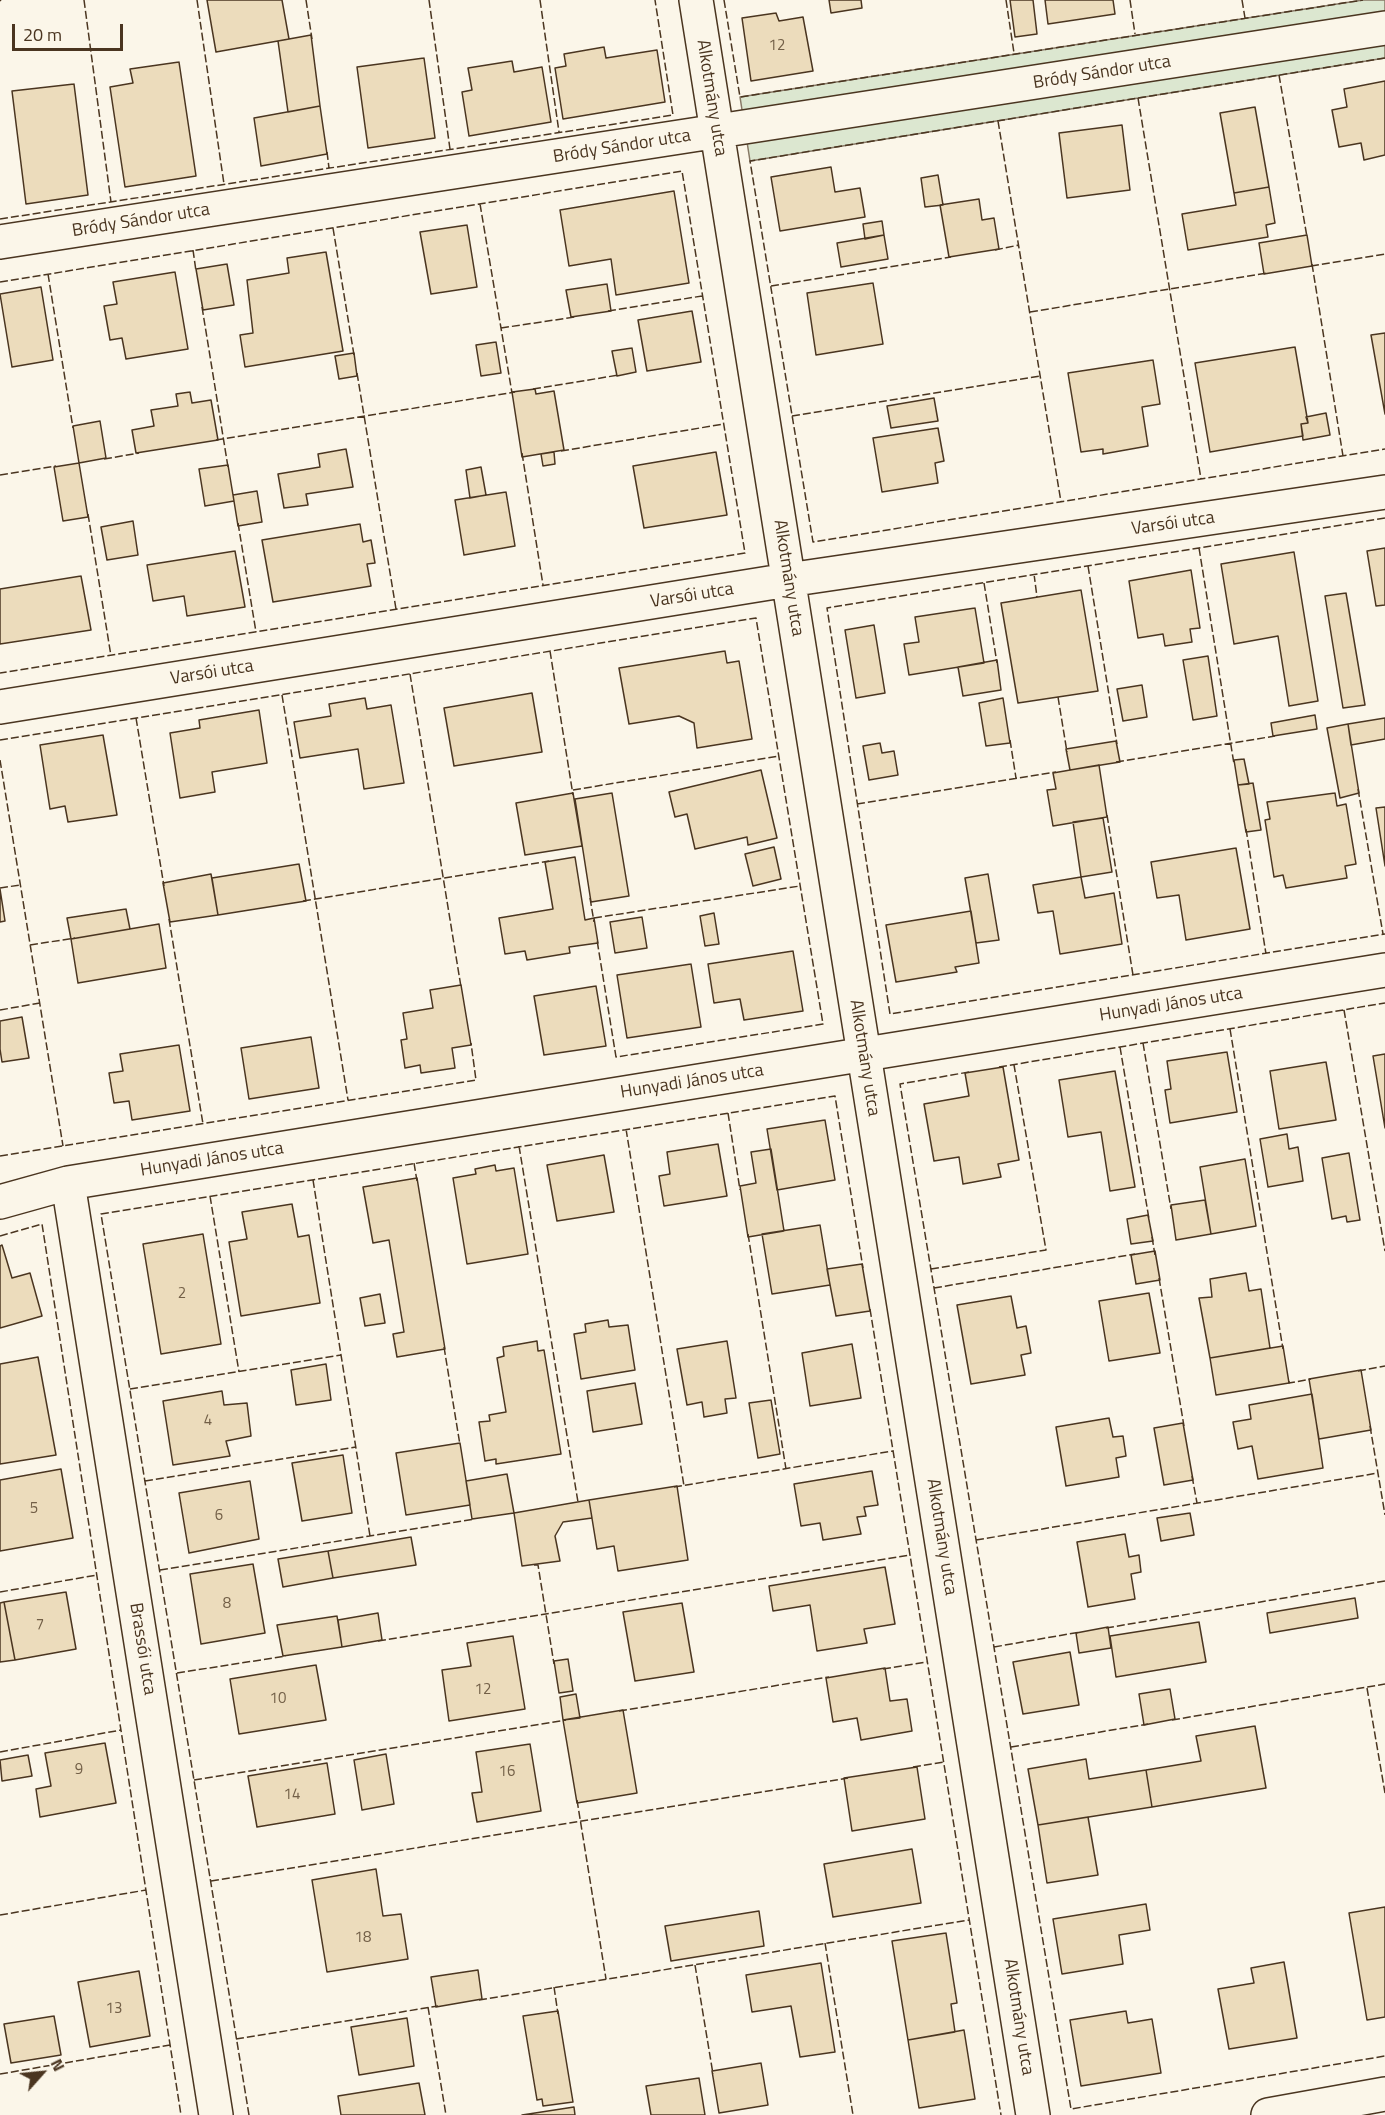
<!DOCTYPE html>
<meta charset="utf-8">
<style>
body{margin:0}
#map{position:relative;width:1385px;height:2115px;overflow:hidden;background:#fbf6e9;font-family:"Titillium Web",sans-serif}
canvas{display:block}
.north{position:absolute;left:12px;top:2043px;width:60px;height:60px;-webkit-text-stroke:4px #fbf6e9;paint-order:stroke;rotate:63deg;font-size:16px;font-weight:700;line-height:24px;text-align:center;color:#4a3520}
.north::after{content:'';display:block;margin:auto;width:21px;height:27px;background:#4a3520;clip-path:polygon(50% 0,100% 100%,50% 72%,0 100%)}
.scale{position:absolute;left:12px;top:24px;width:111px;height:27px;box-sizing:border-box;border:3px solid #4a3520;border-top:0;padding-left:8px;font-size:18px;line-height:21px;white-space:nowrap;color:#4a3520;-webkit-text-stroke:4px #fbf6e9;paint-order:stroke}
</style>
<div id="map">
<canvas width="1385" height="2115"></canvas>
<div class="north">N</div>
<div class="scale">20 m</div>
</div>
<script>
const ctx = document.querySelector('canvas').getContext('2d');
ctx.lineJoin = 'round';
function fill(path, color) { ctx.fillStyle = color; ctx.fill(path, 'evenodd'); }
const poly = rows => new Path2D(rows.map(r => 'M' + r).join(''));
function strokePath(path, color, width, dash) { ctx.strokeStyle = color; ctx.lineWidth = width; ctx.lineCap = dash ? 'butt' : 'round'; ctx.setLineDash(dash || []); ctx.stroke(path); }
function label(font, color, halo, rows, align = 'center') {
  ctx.font = font + ' "Titillium Web",sans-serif'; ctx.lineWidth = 4.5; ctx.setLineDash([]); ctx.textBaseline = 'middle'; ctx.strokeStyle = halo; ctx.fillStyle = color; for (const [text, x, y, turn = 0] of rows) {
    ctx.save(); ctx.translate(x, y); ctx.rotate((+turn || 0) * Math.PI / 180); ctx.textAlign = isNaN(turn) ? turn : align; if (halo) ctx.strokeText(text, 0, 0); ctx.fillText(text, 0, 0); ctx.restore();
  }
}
const green = poly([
 [1363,0,1385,0,1385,58,750,161,740,97,1363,0]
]);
const building = poly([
 [207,0,282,0,289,39,216,52,207,0],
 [829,0,861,0,862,8,831,13,829,0],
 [1010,0,1033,0,1037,34,1015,37,1010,0],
 [1045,0,1113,0,1115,14,1048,24,1045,0],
 [776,13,779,21,803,17,813,71,751,81,742,18,776,13],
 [311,35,320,106,288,112,278,41,311,35],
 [604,47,606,58,657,50,665,102,563,119,555,68,566,66,564,54,604,47],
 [424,58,435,138,368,148,357,67,424,58],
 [512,61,514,72,542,67,551,122,469,136,462,92,472,90,468,68,512,61],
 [179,62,196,176,125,187,110,87,133,83,130,69,179,62],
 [1385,81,1385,155,1364,160,1361,143,1339,147,1332,110,1347,107,1344,89,1385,81],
 [74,84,88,195,26,204,12,91,74,84],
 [320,106,327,154,261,166,254,118,320,106],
 [1255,107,1269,187,1234,193,1220,113,1255,107],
 [1122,125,1130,190,1067,198,1059,133,1122,125],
 [831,167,835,192,860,188,865,217,780,231,771,177,831,167],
 [938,175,943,205,925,207,921,178,938,175],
 [1269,187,1275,223,1266,225,1268,237,1188,250,1182,214,1236,205,1234,193,1269,187],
 [674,191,689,283,616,295,611,259,569,266,560,210,674,191],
 [979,199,982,220,994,218,999,249,949,257,940,205,979,199],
 [882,221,884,235,865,239,863,224,882,221],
 [467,225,477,287,431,294,420,232,467,225],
 [884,235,888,259,841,267,837,243,884,235],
 [1307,235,1312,266,1264,274,1259,243,1307,235],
 [326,252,343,351,245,367,240,335,253,333,247,280,289,273,287,258,326,252],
 [227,264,234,305,203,310,196,269,227,264],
 [175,272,188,349,126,359,122,338,110,340,104,306,117,304,113,282,175,272],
 [873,283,883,344,816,355,807,293,873,283],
 [607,284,611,311,571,317,566,290,607,284],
 [41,287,53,360,12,367,0,294,41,287],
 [692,311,701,362,647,371,638,320,692,311],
 [1385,333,1385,414,1371,335,1385,333],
 [496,342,501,373,481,376,476,345,496,342],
 [1295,347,1308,423,1301,424,1303,436,1210,452,1195,363,1295,347],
 [632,348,636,372,617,376,612,351,632,348],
 [354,353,357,376,339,379,335,356,354,353],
 [1153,360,1160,404,1142,407,1148,446,1103,454,1103,449,1081,452,1068,373,1153,360],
 [535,389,536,394,554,391,564,450,522,457,512,392,535,389],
 [190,392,192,403,211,400,218,440,136,453,132,430,154,426,151,410,178,406,176,394,190,392],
 [934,398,938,421,891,428,887,406,934,398],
 [1326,413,1330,435,1303,440,1301,424,1308,423,1306,417,1326,413],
 [100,421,106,458,79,463,73,426,100,421],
 [938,428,944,461,935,463,938,483,882,492,873,438,938,428],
 [346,449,353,487,306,494,308,505,284,508,278,474,320,467,318,454,346,449],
 [554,452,555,464,543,466,541,454,554,452],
 [716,452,727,515,644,528,633,466,716,452],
 [79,463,88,517,63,521,54,467,79,463],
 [228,465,234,501,205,506,199,469,228,465],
 [481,467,486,495,470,498,466,470,481,467],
 [257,491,262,522,238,526,233,495,257,491],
 [506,492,515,546,464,555,455,500,506,492],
 [133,521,138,555,107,560,101,527,133,521],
 [360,524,363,542,371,540,375,563,367,564,371,586,273,602,262,540,360,524],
 [1385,548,1385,605,1376,606,1367,551,1385,548],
 [235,551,245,607,187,616,184,596,153,601,147,565,235,551],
 [1294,552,1318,701,1289,706,1278,636,1234,644,1221,564,1294,552],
 [1191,570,1200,628,1190,629,1192,642,1165,646,1163,634,1138,638,1129,581,1191,570],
 [81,576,91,630,0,644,0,589,81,576],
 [1081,590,1098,691,1018,703,1001,603,1081,590],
 [1346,593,1365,705,1343,708,1325,596,1346,593],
 [975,608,984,663,909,675,904,644,919,642,915,617,975,608],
 [874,625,885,693,856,698,845,630,874,625],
 [725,651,727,663,739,661,752,739,697,748,694,723,679,716,629,724,619,668,725,651],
 [1208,656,1217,716,1193,720,1183,660,1208,656],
 [997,660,1001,690,963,696,958,667,997,660],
 [1142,685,1147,717,1123,721,1117,689,1142,685],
 [532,693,542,752,454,766,444,708,532,693],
 [365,698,367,709,391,705,404,783,364,789,358,749,300,758,294,722,331,716,329,704,365,698],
 [1003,698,1010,743,986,746,979,703,1003,698],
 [259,710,267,763,212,772,215,792,180,798,170,733,200,728,199,720,259,710],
 [1315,715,1317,729,1273,736,1271,723,1315,715],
 [1385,718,1385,739,1351,745,1348,724,1385,718],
 [1348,724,1359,793,1340,798,1327,728,1348,724],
 [103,735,117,815,68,822,65,806,50,809,40,745,103,735],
 [1116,741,1120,762,1070,770,1066,749,1116,741],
 [880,743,882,753,894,751,898,775,869,780,863,746,880,743],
 [1244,759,1249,784,1238,785,1234,760,1244,759],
 [1099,765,1107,817,1053,826,1047,790,1056,789,1053,773,1099,765],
 [761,770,777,838,748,845,747,837,695,849,687,814,675,817,669,792,761,770],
 [1253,783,1261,830,1246,832,1238,785,1253,783],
 [573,793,582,846,525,855,516,803,573,793],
 [612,793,629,896,591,902,575,799,612,793],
 [1335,793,1337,806,1346,804,1356,864,1345,866,1347,878,1286,888,1283,875,1274,877,1265,820,1270,819,1267,802,1335,793],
 [1385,807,1385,866,1376,808,1385,807],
 [1103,818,1112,872,1081,877,1073,822,1103,818],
 [774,847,781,879,753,886,745,854,774,847],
 [1236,848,1250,929,1186,940,1179,895,1157,898,1151,862,1236,848],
 [575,857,585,920,594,918,598,943,569,947,570,953,527,960,525,951,505,954,499,918,553,909,545,862,575,857],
 [299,864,306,901,218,915,212,878,299,864],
 [211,874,218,915,170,922,163,883,211,874],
 [988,874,999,940,976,943,965,878,988,874],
 [1081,877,1085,898,1114,893,1122,944,1060,954,1053,911,1038,913,1033,885,1081,877],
 [0,889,5,921,0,922,0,889],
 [126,909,130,929,71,939,67,918,126,909],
 [971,911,979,963,955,967,957,972,896,982,886,925,971,911],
 [714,913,719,944,705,946,700,916,714,913],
 [642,917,647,948,615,953,610,922,642,917],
 [159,924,166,968,78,983,71,939,159,924],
 [793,951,803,1011,744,1020,740,999,714,1003,708,964,793,951],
 [691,964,701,1027,627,1038,617,975,691,964],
 [461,985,471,1045,452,1048,455,1068,421,1073,420,1065,405,1068,401,1040,407,1039,403,1013,433,1008,430,990,461,985],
 [596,986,606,1046,544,1055,534,996,596,986],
 [22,1017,29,1058,2,1062,0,1049,0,1021,22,1017],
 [311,1037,319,1088,249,1099,241,1048,311,1037],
 [179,1045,190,1111,132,1120,129,1101,114,1103,109,1073,123,1071,120,1054,179,1045],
 [1227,1052,1237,1112,1170,1123,1165,1090,1171,1089,1167,1061,1227,1052],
 [1385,1054,1385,1128,1373,1056,1385,1054],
 [1326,1062,1336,1120,1279,1129,1270,1071,1326,1062],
 [1003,1067,1019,1160,998,1164,1001,1177,963,1184,959,1157,934,1161,924,1104,969,1096,965,1073,1003,1067],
 [1115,1071,1135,1187,1110,1191,1101,1132,1068,1137,1059,1080,1115,1071],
 [825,1120,835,1180,777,1190,767,1129,825,1120],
 [1287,1134,1289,1149,1298,1147,1303,1181,1268,1187,1260,1139,1287,1134],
 [718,1144,727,1196,664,1206,659,1176,670,1174,667,1152,718,1144],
 [771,1149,784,1231,748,1237,740,1186,756,1183,751,1152,771,1149],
 [1349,1153,1360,1220,1347,1222,1346,1216,1332,1219,1322,1158,1349,1153],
 [604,1155,614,1212,557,1221,547,1165,604,1155],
 [1245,1159,1256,1226,1211,1234,1200,1167,1245,1159],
 [495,1165,496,1171,514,1168,528,1254,467,1264,453,1178,476,1174,475,1169,495,1165],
 [417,1178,445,1349,397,1357,393,1334,404,1332,389,1240,373,1243,363,1187,417,1178],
 [1205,1200,1211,1234,1176,1240,1171,1205,1205,1200],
 [292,1204,298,1237,309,1235,320,1303,241,1316,229,1242,247,1239,242,1212,292,1204],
 [1148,1215,1153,1241,1131,1244,1127,1219,1148,1215],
 [820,1225,830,1285,772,1294,762,1234,820,1225],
 [203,1234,221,1344,161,1354,143,1244,203,1234],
 [2,1245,12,1278,30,1273,42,1316,0,1328,0,1246,2,1245],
 [1155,1251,1160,1280,1136,1284,1131,1255,1155,1251],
 [862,1264,870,1311,836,1316,827,1269,862,1264],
 [1246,1273,1249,1291,1261,1289,1270,1348,1210,1358,1199,1298,1212,1297,1210,1279,1246,1273],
 [1149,1293,1160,1353,1109,1361,1099,1301,1149,1293],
 [380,1294,385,1323,365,1326,360,1298,380,1294],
 [1011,1296,1017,1328,1026,1326,1031,1353,1021,1355,1025,1375,971,1384,957,1305,1011,1296],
 [608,1320,609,1327,628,1325,635,1370,581,1379,574,1334,586,1332,585,1324,608,1320],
 [537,1341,538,1351,544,1350,561,1454,496,1464,496,1459,485,1461,479,1422,490,1421,489,1415,506,1412,497,1358,504,1356,503,1347,537,1341],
 [727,1341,736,1398,725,1399,727,1413,704,1417,702,1402,687,1405,677,1349,727,1341],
 [852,1344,861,1398,810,1406,802,1353,852,1344],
 [1283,1346,1289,1383,1216,1395,1210,1358,1283,1346],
 [38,1357,56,1455,0,1464,0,1364,38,1357],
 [326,1364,331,1400,296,1405,291,1370,326,1364],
 [1361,1370,1371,1430,1319,1439,1309,1379,1361,1370],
 [635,1383,642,1424,593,1432,587,1391,635,1383],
 [222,1391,224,1405,247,1403,251,1436,226,1441,230,1456,173,1465,163,1401,222,1391],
 [1312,1394,1323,1468,1258,1479,1252,1446,1238,1449,1233,1422,1251,1419,1249,1405,1312,1394],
 [771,1400,780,1454,758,1458,749,1403,771,1400],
 [1109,1418,1113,1437,1123,1436,1126,1456,1116,1458,1119,1477,1066,1486,1056,1427,1109,1418],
 [1183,1423,1193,1480,1164,1485,1154,1428,1183,1423],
 [460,1443,470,1505,406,1515,396,1453,460,1443],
 [343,1455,352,1513,302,1521,292,1463,343,1455],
 [61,1469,73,1538,0,1551,0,1480,61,1469],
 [872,1471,878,1505,864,1507,866,1516,857,1517,861,1534,823,1540,820,1523,801,1526,794,1484,872,1471],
 [507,1474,514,1513,472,1519,466,1481,507,1474],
 [250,1481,259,1539,189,1553,179,1493,250,1481],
 [677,1486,688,1560,618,1571,614,1546,597,1549,589,1500,677,1486],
 [589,1500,592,1518,563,1522,555,1536,560,1561,522,1566,514,1513,589,1500],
 [1190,1513,1194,1535,1161,1541,1157,1518,1190,1513],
 [1125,1534,1129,1557,1139,1555,1141,1572,1131,1574,1135,1599,1088,1607,1077,1542,1125,1534],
 [411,1537,416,1565,333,1578,328,1551,411,1537],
 [328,1551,333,1578,283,1587,278,1559,328,1551],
 [253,1564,265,1633,201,1644,190,1574,253,1564],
 [885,1567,895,1624,864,1629,867,1643,817,1651,810,1605,773,1611,769,1586,885,1567],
 [66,1592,76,1649,15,1660,4,1602,66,1592],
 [1355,1598,1358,1618,1270,1633,1267,1613,1355,1598],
 [4,1602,15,1660,0,1662,0,1603,4,1602],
 [682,1603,694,1672,635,1681,623,1612,682,1603],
 [378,1613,382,1640,342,1647,338,1620,378,1613],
 [337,1616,342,1647,283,1656,277,1625,337,1616],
 [1199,1622,1206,1662,1116,1677,1110,1636,1199,1622],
 [1108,1627,1111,1648,1079,1653,1076,1633,1108,1627],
 [513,1636,525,1709,449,1721,442,1670,471,1666,467,1643,513,1636],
 [1070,1652,1079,1705,1023,1714,1013,1662,1070,1652],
 [568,1659,573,1691,559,1693,554,1661,568,1659],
 [316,1665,326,1720,239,1734,230,1679,316,1665],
 [885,1668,890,1701,907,1699,912,1731,861,1740,857,1718,833,1722,826,1678,885,1668],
 [1170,1689,1175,1719,1144,1725,1139,1694,1170,1689],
 [576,1694,580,1718,563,1720,560,1697,576,1694],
 [623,1710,637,1793,577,1803,563,1720,623,1710],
 [1255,1726,1266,1788,1152,1807,1146,1770,1201,1761,1196,1736,1255,1726],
 [105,1743,116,1803,40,1817,36,1789,51,1786,45,1753,105,1743],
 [530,1744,541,1811,477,1822,472,1793,482,1792,476,1752,530,1744],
 [386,1754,394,1804,362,1810,354,1760,386,1754],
 [28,1755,32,1776,2,1781,0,1760,28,1755],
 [1086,1759,1089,1779,1146,1770,1152,1807,1038,1825,1028,1769,1086,1759],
 [327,1763,335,1814,257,1827,248,1776,327,1763],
 [917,1767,925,1819,852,1831,844,1778,917,1767],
 [1088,1817,1098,1875,1047,1883,1038,1825,1088,1817],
 [912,1849,921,1903,833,1917,824,1864,912,1849],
 [376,1869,383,1916,401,1914,408,1959,327,1972,312,1880,376,1869],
 [1146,1904,1150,1930,1119,1935,1123,1964,1062,1974,1053,1919,1146,1904],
 [1385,1907,1385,2017,1367,2020,1349,1913,1385,1907],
 [759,1911,764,1946,671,1961,665,1926,759,1911],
 [946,1933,957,2003,951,2004,955,2032,908,2040,892,1941,946,1933],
 [1284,1962,1297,2038,1229,2049,1218,1989,1254,1983,1251,1968,1284,1962],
 [821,1963,835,2052,800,2057,791,2006,752,2012,746,1975,821,1963],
 [478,1970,482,1999,436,2007,431,1977,478,1970],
 [139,1971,150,2036,90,2047,78,1982,139,1971],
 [558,2011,573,2102,543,2106,542,2099,537,2100,523,2016,558,2011],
 [1126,2011,1128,2023,1152,2019,1161,2073,1081,2086,1070,2020,1126,2011],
 [54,2016,61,2055,11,2063,4,2024,54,2016],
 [407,2018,414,2066,359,2075,351,2027,407,2018],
 [964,2030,975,2099,919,2108,908,2040,964,2030],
 [761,2063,768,2105,719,2113,712,2071,761,2063],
 [699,2078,705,2115,651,2115,646,2086,699,2078],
 [419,2083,425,2115,341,2115,338,2096,419,2083],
 [574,2107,575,2115,522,2115,574,2107]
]);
const minor = poly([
 [696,0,1033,2115],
 [0,242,1385,28],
 [0,707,788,580,1385,492],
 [68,1183,216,2115],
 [0,1202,68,1183,1385,970],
 [1268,2115,1385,2094]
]);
const fence = poly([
 [84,0,111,202],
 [197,0,224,184],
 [306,0,312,39],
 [429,0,450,149],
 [540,0,559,132],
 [724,0,740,97,1363,0],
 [1006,0,1014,53],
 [1130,0,1135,34],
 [1242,0,1245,18],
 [0,1,1,0],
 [1385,58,750,161,813,542,1385,449],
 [1279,75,1307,237],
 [1138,98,1201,479],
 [998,121,1061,502],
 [327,152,329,168],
 [480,204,512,393],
 [0,219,673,115,655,0],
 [333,228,354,355],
 [193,250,196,271],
 [995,250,1019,245],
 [1312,264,1343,456],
 [1311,266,1385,254],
 [48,274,73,428],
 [0,282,682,171,745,553,0,673],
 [771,286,951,257],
 [202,307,228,467],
 [608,311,702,296],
 [1030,312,1267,273],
 [501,328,575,317],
 [357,373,396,609],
 [533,389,619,375],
 [792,416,1040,376],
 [216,440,515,392],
 [561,451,724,424],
 [522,453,543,585],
 [104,459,139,453],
 [0,475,56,466],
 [88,514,111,656],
 [1385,518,827,608,890,1014,1385,934],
 [238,523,256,632],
 [1199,548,1234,764],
 [1088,566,1117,744],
 [1034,574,1037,597],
 [984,583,997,663],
 [550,651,573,795],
 [410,674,461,987],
 [282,695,348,1100],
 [1058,697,1067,752],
 [136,718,164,886],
 [0,740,756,618,823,1024,616,1057,597,940],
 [1010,740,1016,778],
 [0,760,63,1146],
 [1116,762,1275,736],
 [1358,789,1383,934],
 [573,790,779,756],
 [857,804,1056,772],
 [1107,815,1133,975],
 [1246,829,1266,954],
 [0,888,20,885],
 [590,898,594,922],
 [303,901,549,861],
 [594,918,800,886],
 [169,919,203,1124],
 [30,945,75,938],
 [0,1010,40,1003],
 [1344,1010,1385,1251],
 [1230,1029,1283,1349],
 [1143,1043,1171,1209],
 [1120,1047,1149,1219],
 [999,1067,1385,1003],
 [969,1072,900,1084,1071,2109,1385,2056],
 [728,1113,740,1190],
 [626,1129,684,1486],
 [519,1146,578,1502],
 [0,1156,476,1080,471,1043],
 [414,1163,417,1181],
 [313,1180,370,1536],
 [210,1196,239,1372],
 [748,1234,786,1469],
 [0,1236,42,1224,181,2115],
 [1152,1237,1155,1255],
 [931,1269,1046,1250,1014,1065],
 [1159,1278,1184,1426],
 [934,1288,1135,1254],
 [870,1309,1001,2115],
 [444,1347,460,1445],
 [1358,1371,1385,1366],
 [1289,1381,1289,1383,1311,1379],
 [130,1389,341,1355],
 [1370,1426,1385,1515],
 [1192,1476,1197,1503],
 [145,1481,356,1447],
 [674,1487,893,1451],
 [976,1540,1378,1473],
 [534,1565,538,1565,554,1664],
 [160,1570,475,1519],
 [0,1592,97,1575],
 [1106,1628,1385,1581],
 [378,1641,910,1555],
 [994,1647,1080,1632],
 [883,1669,927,1662],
 [177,1673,286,1656],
 [1367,1688,1385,1793],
 [619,1711,829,1677],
 [1172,1720,1385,1684],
 [1011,1747,1148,1724],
 [0,1752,121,1730],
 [913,1767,944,1762],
 [194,1780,566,1720],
 [577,1800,606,1979],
 [211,1881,848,1778],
 [0,1915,146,1890],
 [825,1943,853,2115],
 [695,1965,713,2074],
 [554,1987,558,2014],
 [479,2000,969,1920],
 [428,2007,446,2115],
 [236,2039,438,2006],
 [0,2074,170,2045],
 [249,2115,101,1214,835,1096,863,1268]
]);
const numberNames = [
 ["12",777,46],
 ["2",182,1294],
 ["4",208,1421],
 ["5",34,1509],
 ["6",219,1516],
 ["8",227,1604],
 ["7",40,1625],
 ["12",483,1690],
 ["10",278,1699],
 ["9",79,1770],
 ["16",507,1772],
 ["14",292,1795],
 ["18",363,1938],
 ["13",114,2009]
];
const streetNames = [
 ["Bródy Sándor utca",1102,73,-9],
 ["Alkotmány utca",711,98,81],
 ["Bródy Sándor utca",622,147,-9],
 ["Bródy Sándor utca",141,221,-9],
 ["Varsói utca",1173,524,-8],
 ["Alkotmány utca",788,578,81],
 ["Varsói utca",692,596,-9],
 ["Varsói utca",212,673,-9],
 ["Hunyadi János utca",1171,1005,-9],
 ["Alkotmány utca",864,1058,81],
 ["Hunyadi János utca",692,1082,-9],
 ["Hunyadi János utca",212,1160,-9],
 ["Alkotmány utca",941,1537,81],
 ["Brassói utca",142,1649,81],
 ["Alkotmány utca",1018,2017,81]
];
fill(green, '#dce7d0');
strokePath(green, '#887966', 1.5);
fill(building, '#ecdcbc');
strokePath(building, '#4a3520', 1.5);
strokePath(minor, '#4a3520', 36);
strokePath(minor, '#fbf6e9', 33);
strokePath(fence, '#4a3520', 1.5, [8, 3]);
label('15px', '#725f47', null, numberNames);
label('18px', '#4a3520', '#fbf6e9', streetNames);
</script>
